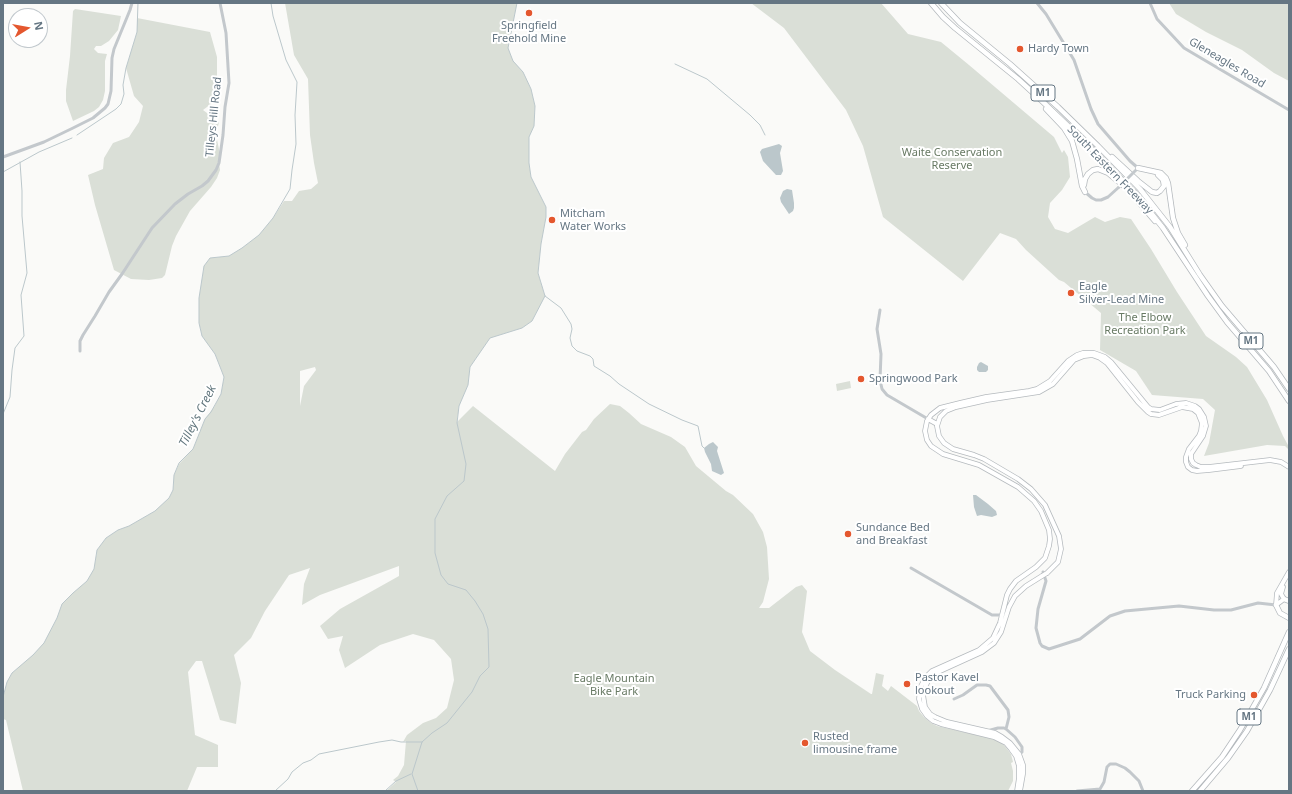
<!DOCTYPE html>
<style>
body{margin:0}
#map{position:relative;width:1292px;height:794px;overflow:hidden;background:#fafaf8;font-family:"Noto Sans",sans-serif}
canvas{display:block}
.frame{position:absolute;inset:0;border:4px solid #657683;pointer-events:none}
.north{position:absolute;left:8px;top:8px;width:40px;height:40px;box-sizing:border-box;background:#fff;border:1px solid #c1c8cd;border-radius:50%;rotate:79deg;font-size:11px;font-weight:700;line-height:16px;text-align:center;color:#657683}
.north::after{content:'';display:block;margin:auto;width:14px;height:18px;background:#e4572e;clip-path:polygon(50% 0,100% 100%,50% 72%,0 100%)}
</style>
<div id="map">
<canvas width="1292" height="794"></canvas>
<div class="frame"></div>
<div class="north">N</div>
</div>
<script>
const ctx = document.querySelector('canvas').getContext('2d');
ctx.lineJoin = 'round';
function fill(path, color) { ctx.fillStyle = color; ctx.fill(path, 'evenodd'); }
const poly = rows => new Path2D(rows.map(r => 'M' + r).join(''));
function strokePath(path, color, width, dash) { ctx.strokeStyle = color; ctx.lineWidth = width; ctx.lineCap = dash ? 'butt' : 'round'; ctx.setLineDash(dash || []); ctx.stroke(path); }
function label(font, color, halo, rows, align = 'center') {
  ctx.font = font + ' "Noto Sans",sans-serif'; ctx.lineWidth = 4; ctx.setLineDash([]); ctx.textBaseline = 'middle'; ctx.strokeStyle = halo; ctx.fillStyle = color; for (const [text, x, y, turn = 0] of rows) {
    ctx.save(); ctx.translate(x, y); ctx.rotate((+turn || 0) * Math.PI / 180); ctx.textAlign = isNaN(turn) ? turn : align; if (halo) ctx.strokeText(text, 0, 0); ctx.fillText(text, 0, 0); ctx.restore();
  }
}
const green = poly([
 [285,3,517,3,508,48,513,61,523,72,531,89,535,106,534,126,529,137,529,163,531,177,546,207,546,217,541,244,538,273,545,296,532,321,522,328,490,338,470,367,468,385,459,406,457,422,473,406,555,471,565,454,582,432,586,430,594,419,610,404,620,406,629,413,641,424,671,437,685,447,696,466,726,491,733,495,753,514,763,532,767,547,769,579,763,602,759,608,769,608,796,587,802,585,807,591,802,632,810,651,835,670,871,694,872,694,876,673,884,675,882,686,888,691,891,686,917,706,919,711,924,717,931,723,937,726,985,737,998,741,1004,745,1011,754,1013,762,1011,763,1013,771,1013,781,1008,791,386,791,396,782,393,780,398,776,404,765,406,741,403,742,407,735,423,723,436,718,447,708,454,680,451,659,434,640,413,634,380,645,345,668,339,650,343,636,328,639,320,626,340,609,399,576,399,566,320,595,302,605,304,584,310,568,289,575,265,611,251,638,234,655,241,683,236,724,220,720,202,661,196,661,188,672,195,735,218,745,218,767,197,767,187,791,23,791,6,720,3,719,3,697,7,682,12,673,33,655,44,643,57,618,62,604,73,593,87,581,94,569,97,550,106,538,118,530,129,526,155,511,169,498,173,490,174,475,179,464,193,449,205,419,214,407,221,394,224,377,215,354,202,336,199,323,199,298,204,266,210,258,229,256,242,248,259,235,273,218,284,201,292,201,299,191,311,189,318,183,314,163,310,135,308,79,294,55],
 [315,367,316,370,304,386,300,406,300,371],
 [751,3,881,3,908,34,941,42,969,65,1054,137,1062,153,1064,150,1068,157,1070,177,1062,190,1050,203,1048,217,1055,229,1068,233,1095,217,1105,222,1120,217,1131,219,1151,249,1177,292,1206,336,1236,357,1247,367,1267,400,1283,436,1289,447,1289,450,1285,446,1267,445,1204,456,1209,443,1215,410,1203,399,1152,395,1136,371,1100,350,1101,313,1064,282,1059,280,1026,250,1016,239,1000,233,963,281,883,217,863,146,846,110,784,28],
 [1169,3,1289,3,1289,81,1274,73,1242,50,1206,32,1176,14],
 [75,9,121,16,118,30,109,41,101,46,96,46,94,49,98,53,107,54,105,61,105,91,103,100,99,107,94,111,73,121,66,101,66,90,70,56,73,11],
 [137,18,210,32,217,57,217,77,219,86,211,104,203,110,219,122,216,135,220,154,219,163,220,170,217,178,211,187,190,211,176,236,172,246,165,275,162,278,149,280,131,279,114,270,95,205,88,175,103,169,104,158,113,143,129,137,139,122,143,106,134,96,126,68,137,32],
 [850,381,851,388,837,391,836,384]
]);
const water = poly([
 [779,144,782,146,780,153,783,171,781,175,776,175,763,161,760,152,762,149],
 [787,189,792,190,794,203,794,208,793,211,789,214,781,202,780,198,783,191],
 [981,362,988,366,988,370,986,372,979,372,977,370,977,367,979,363],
 [713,442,718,447,717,451,724,473,721,475,712,471,711,464,705,452,704,448,709,444],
 [973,495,976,495,988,504,996,511,997,515,992,517,981,515,977,516,974,507]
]);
const stream = poly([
 [517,3,508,48,513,61,523,72,531,89,535,106,534,126,529,137,529,163,531,177,546,207,546,217,541,244,538,273,545,296,561,308,571,324,572,329,570,338,572,346,577,351,590,356,593,359,594,366,610,376,619,384,649,404,682,420,698,426,702,446,704,448],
 [675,64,707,79,750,115,760,125,765,135],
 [77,135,116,109,121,104,124,94,123,85,126,68,137,32,138,3],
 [3,172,39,152,72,138],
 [3,414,10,397,12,370,15,348,24,336,21,295,27,273,22,216,22,191,20,162],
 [3,697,7,682,12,673,33,655,44,643,57,618,62,604,73,593,87,581,94,569,97,550,106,538,118,530,129,526,155,511,169,498,173,490,174,475,179,463,193,449,205,419,211,412,221,394,224,377,215,354,202,336,199,323,199,298,204,266,210,258,229,256,242,248,259,235,273,218,290,189,292,170,296,144,295,115,297,82,286,60,273,16,271,3],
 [275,791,288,779,292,772,303,763,311,760,319,754,379,742,392,740,401,742,422,742],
 [385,791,396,781,411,774],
 [418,791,412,774,422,742,432,733,447,723,472,692,480,676,489,667,488,629,483,614,475,601,466,590,448,584,441,575,435,553,435,519,447,496,464,481,466,464,457,423,459,406,468,385,470,367,490,338,522,328,532,321,545,296]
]);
const minor = poly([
 [1037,3,1046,14,1074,60,1091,109,1098,124,1130,161,1138,168,1136,170],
 [1150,3,1157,19,1184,48,1289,110],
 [3,157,44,142,73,128,93,118,105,108,108,104,111,91,112,58,114,49,130,10,132,3],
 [1085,192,1092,198,1096,200,1101,200,1108,197,1119,187],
 [880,310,877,329,881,354,880,380,882,389,887,395,928,419],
 [80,351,80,341,83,335,95,316,109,292,122,274,152,228,175,204,188,194,202,186,208,181,216,170,219,163,223,135,225,107,229,83,226,33,220,3],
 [911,568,992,615,1007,615],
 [1043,572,1046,581,1038,609,1036,628,1040,643,1042,646,1049,649,1080,639,1110,616,1125,611,1179,606,1214,610,1231,610,1258,603,1276,605],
 [954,699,963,695,977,685,986,685,990,686,1008,710,1009,717,1006,729],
 [987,731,998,728,1004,728,1006,729,1015,737,1022,747,1022,752,1018,755],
 [1077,791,1100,789,1104,782,1107,767,1110,764,1116,764,1125,768,1130,772,1139,781,1143,791]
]);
const major = poly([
 [928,419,937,424],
 [1047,573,1058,562,1061,549,1059,536,1045,505,1031,489,1018,479,984,459,974,455,953,449,944,443,939,436,937,426,940,417,946,411,956,407,987,400,1039,392,1053,384,1074,360,1084,356,1092,355,1100,358,1107,363,1138,402,1148,412,1151,414,1159,415,1182,407,1193,409,1198,413,1202,423,1201,431,1199,436,1189,449,1186,457,1186,462,1188,467,1192,470,1197,471,1209,470,1241,466],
 [1276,605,1277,593,1289,572],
 [1276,605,1284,599,1281,594,1283,587],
 [1017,791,1019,778,1019,766,1016,756,1011,749,1006,743,994,737,941,724,933,721,927,716,922,709,919,699,920,688,926,677,932,671,979,650,993,638,1000,623,1007,595,1010,589,1016,581,1036,567,1045,558,1049,546,1050,539,1049,530,1041,511,1034,501,1018,487,979,465,943,454,931,446,927,440,925,431,927,421,931,415,940,408,960,403,986,397,1029,391,1037,389,1050,381,1068,361,1077,355,1083,353,1094,353,1105,357,1111,362,1148,407,1151,409,1160,410,1176,404,1186,403,1195,406,1199,409,1204,417,1206,426,1203,436,1191,454,1191,459,1193,463,1196,465,1201,467,1209,467,1270,460,1281,462,1289,467],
 [1020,791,1023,774,1023,765,1019,754,1010,743,1002,737,995,733,947,722,935,717,930,714,925,707,923,695,926,685,929,679,938,672,982,652,994,643,1001,632,1009,607,1015,596,1026,586,1042,576]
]);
const highway = poly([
 [931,3,943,17,955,28,1018,79,1042,101,1088,145,1136,194,1163,228,1208,296,1227,322,1269,371,1289,401],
 [941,3,960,23,1010,64,1058,107,1098,146,1140,189,1170,227,1200,275,1222,306,1274,367,1289,389],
 [1046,109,1064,128,1072,141,1077,159,1082,186,1085,192],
 [1112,157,1138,181,1152,192,1157,193,1160,191,1164,186,1163,180,1158,175],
 [1138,168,1161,173,1166,178,1168,183,1173,218,1178,233,1185,245],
 [1084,185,1085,179,1088,174,1093,170,1098,169,1108,173,1125,187],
 [1130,192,1155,221],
 [1284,599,1289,601],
 [1276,605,1280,613,1289,618],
 [1192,791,1222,757,1240,730,1264,688,1289,632],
 [1200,791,1228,758,1247,731,1270,690,1289,649]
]);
const minorBridge = poly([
 [1119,187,1135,171]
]);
const majorBridge = poly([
 [1042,576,1047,573]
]);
const markers = [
 [529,13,4,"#e4572e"],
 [1020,49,4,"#e4572e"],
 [552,220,4,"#e4572e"],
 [1071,293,4,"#e4572e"],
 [861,379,4,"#e4572e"],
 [848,534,4,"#e4572e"],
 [907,684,4,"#e4572e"],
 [1254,695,4,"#e4572e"],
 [805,743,4,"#e4572e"]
];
const shields = [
 [1043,93,24],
 [1251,341,24],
 [1249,717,24]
];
const shieldNames = [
 ["M1",1043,93],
 ["M1",1251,341],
 ["M1",1249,717]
];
const poiNames = [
 ["Springfield",529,26,"center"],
 ["Freehold Mine",529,39,"center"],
 ["Hardy Town",1028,49],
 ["Mitcham",560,214],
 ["Water Works",560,227],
 ["Eagle",1079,287],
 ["Silver-Lead Mine",1079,300],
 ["Springwood Park",869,379],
 ["Sundance Bed",856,528],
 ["and Breakfast",856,541],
 ["Pastor Kavel",915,678],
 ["lookout",915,691],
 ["Truck Parking",1246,695,"right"],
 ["Rusted",813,737],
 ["limousine frame",813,750]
];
const streetNames = [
 ["Gleneagles Road",1227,63,31],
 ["Tilleys Hill Road",214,117,-84],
 ["South Eastern Freeway",1110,170,46]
];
const parkNames = [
 ["Waite Conservation",952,153],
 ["Reserve",952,166],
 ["The Elbow",1145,318],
 ["Recreation Park",1145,331],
 ["Eagle Mountain",614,679],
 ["Bike Park",614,692]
];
const waterNames = [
 ["Tilley's Creek",198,416,-63]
];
fill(green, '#dadfd7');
fill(water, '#bbc7cb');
strokePath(stream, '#bbc7cb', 1);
strokePath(major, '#b5babe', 5.5);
strokePath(highway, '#b4b9bd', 6);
strokePath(minor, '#c3c8cc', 3);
strokePath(major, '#fff', 4);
strokePath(highway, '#fff', 4.5);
strokePath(majorBridge, '#b5babe', 5.5, []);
strokePath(minorBridge, '#c3c8cc', 3);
strokePath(majorBridge, '#fff', 4);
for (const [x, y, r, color] of markers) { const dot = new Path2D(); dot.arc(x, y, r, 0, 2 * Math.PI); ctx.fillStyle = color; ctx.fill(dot); strokePath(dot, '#fff', 1.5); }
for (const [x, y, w] of shields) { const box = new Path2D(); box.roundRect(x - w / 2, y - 8, w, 16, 3); ctx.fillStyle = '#fff'; ctx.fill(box); strokePath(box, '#657683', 1); }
label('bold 10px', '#657683', null, shieldNames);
label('11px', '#657683', '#fff', poiNames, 'left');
label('11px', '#657683', '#fff', streetNames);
label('11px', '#687a64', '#fff', parkNames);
label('italic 12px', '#60757c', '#fff', waterNames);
</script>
